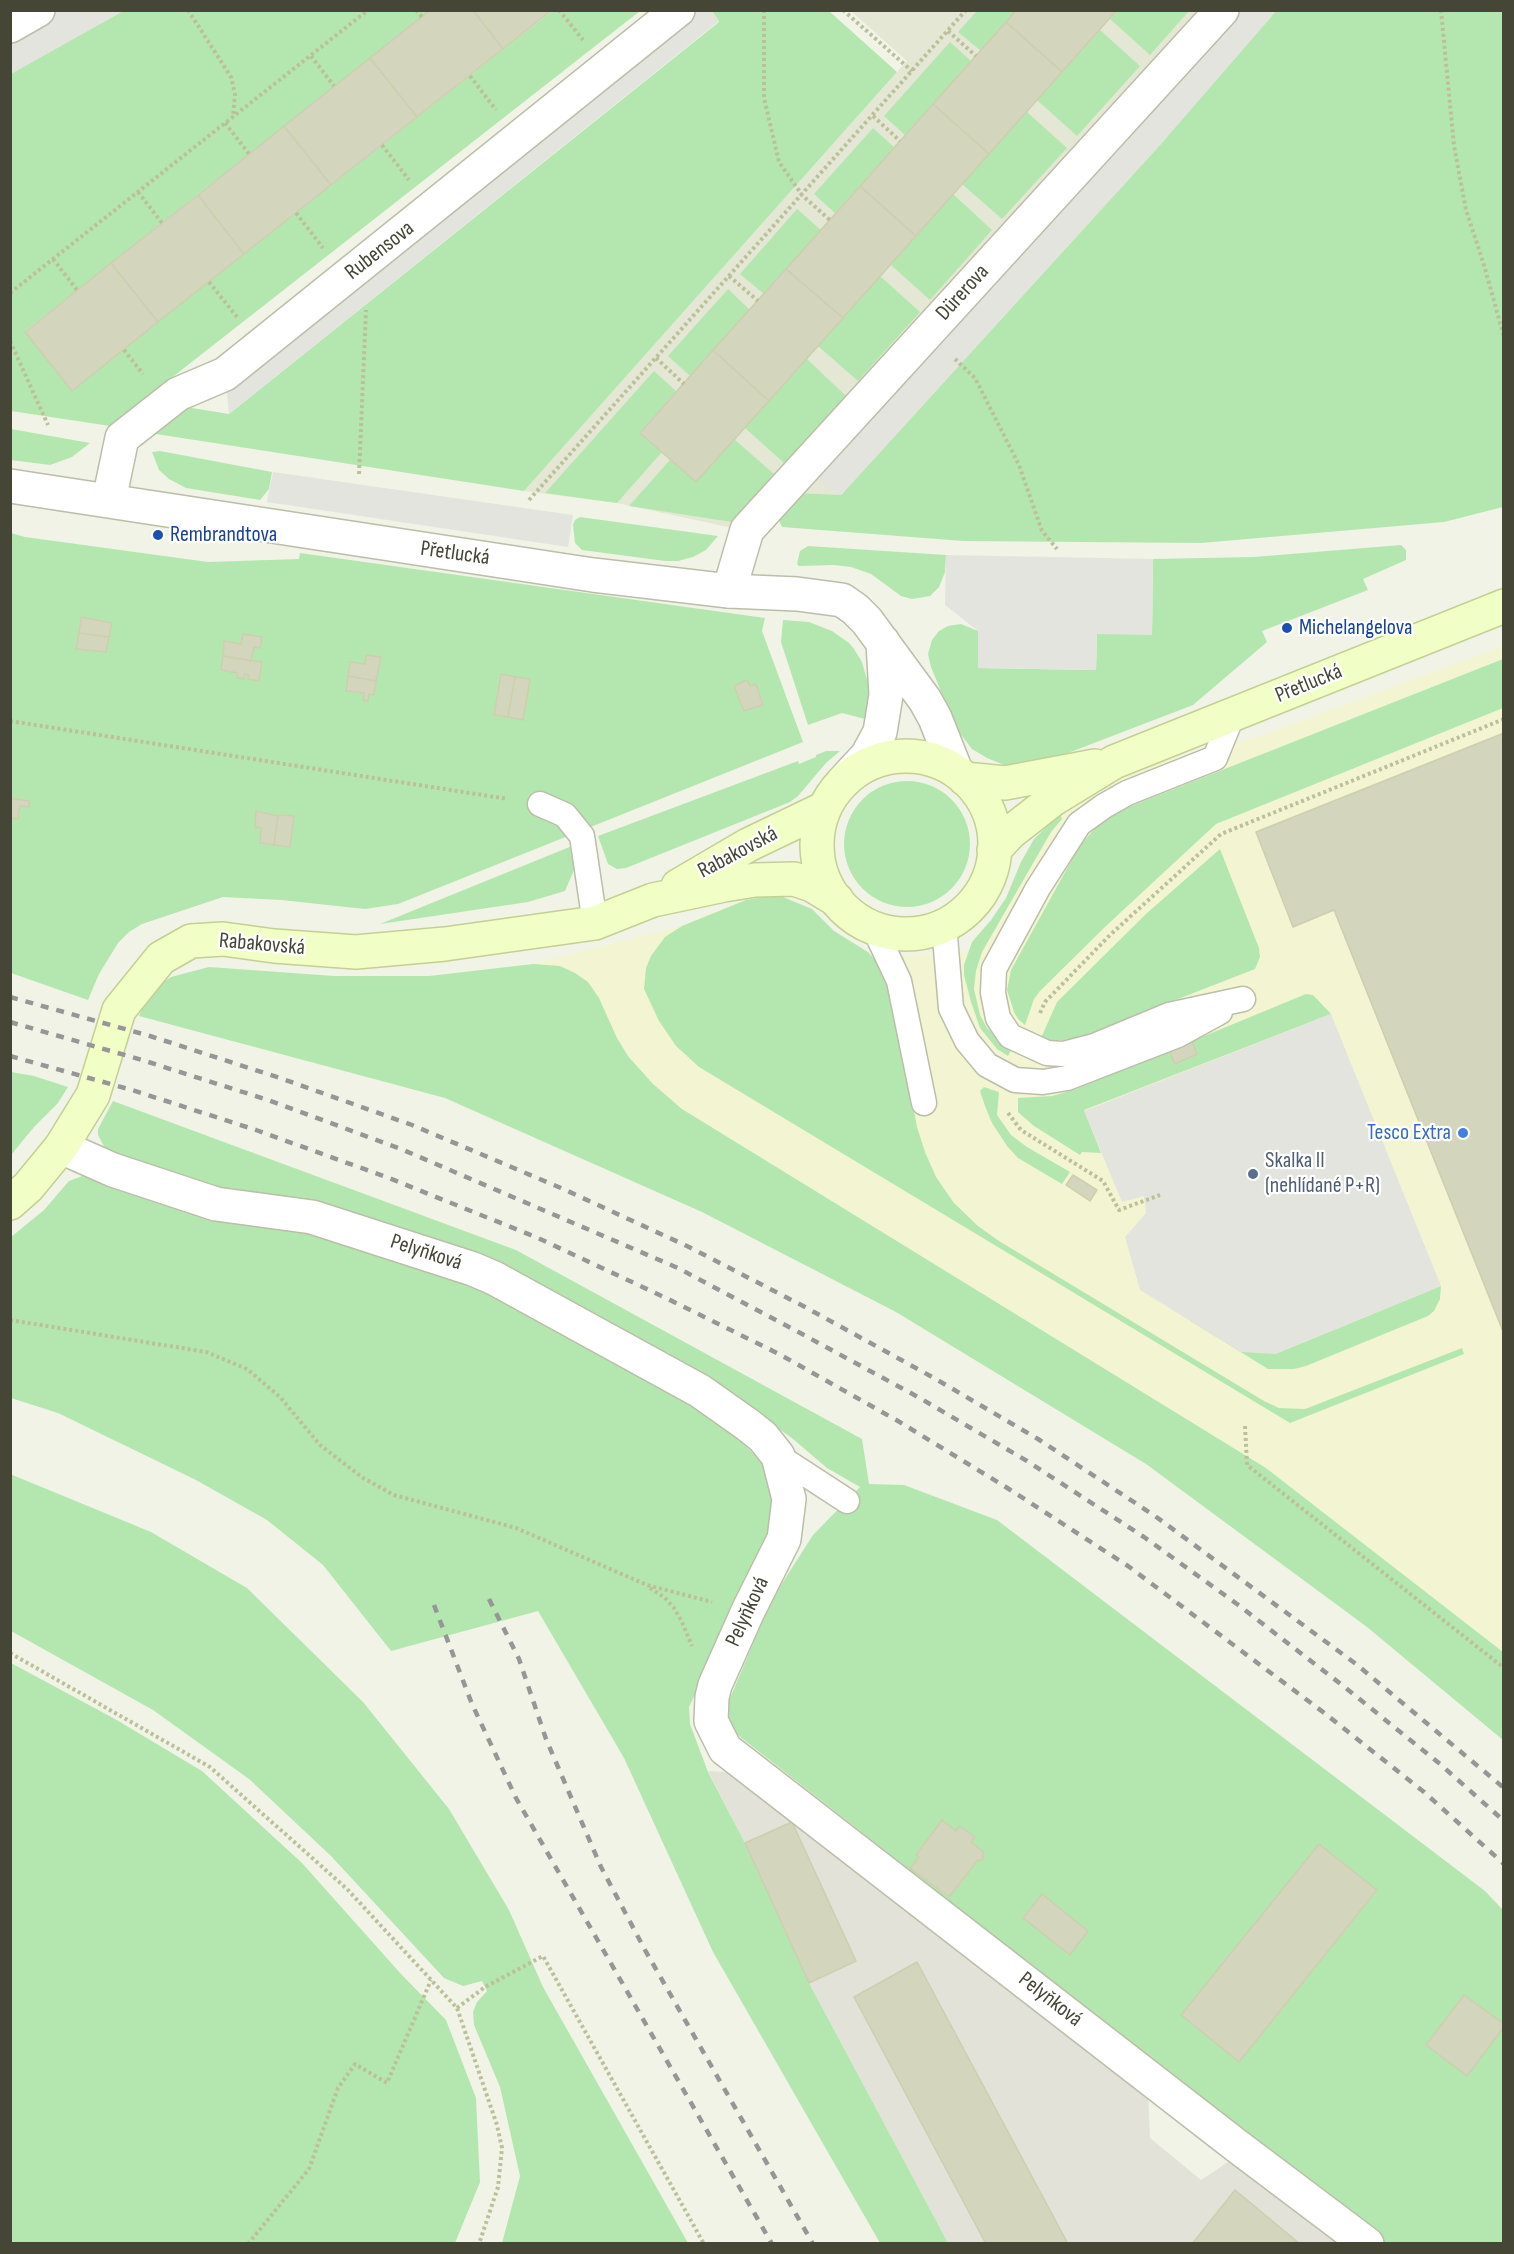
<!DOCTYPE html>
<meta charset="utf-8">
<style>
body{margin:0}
#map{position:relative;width:1514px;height:2254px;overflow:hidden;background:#f1f3e6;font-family:"Sofia Sans Condensed",sans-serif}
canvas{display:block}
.frame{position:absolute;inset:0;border:12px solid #454636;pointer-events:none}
</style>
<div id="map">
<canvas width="1514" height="2254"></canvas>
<div class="frame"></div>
</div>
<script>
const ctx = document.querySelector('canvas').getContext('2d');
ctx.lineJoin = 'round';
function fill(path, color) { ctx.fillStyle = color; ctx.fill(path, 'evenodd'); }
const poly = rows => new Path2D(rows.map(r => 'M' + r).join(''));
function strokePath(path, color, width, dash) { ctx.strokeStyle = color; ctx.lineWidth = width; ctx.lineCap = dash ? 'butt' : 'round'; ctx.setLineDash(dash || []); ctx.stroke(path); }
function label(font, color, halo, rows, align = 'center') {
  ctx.font = font + ' "Sofia Sans Condensed",sans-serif'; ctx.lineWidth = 4.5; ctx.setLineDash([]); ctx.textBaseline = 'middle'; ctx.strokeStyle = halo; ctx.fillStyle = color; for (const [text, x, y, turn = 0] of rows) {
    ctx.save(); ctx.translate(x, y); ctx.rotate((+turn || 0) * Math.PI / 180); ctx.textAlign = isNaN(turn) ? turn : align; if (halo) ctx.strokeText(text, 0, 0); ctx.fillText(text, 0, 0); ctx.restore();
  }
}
const residential = poly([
 [851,11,1276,11,1159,146,841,495,800,493,771,525,728,527,617,503,524,491,907,61]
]);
const commercial = poly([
 [1503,646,1503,1652,1266,1468,682,1109,667,1097,640,1071,617,1038,599,998,575,973,560,966,533,964,682,926,713,912,758,897,783,897,804,905,817,913,834,931,873,957,966,953,977,934,991,920,1006,898,1021,862,1042,830,1060,814,1108,784,1140,766,1261,736]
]);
const industrial = poly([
 [708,1771,728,1772,745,1779,1148,2093,1150,2138,1201,2180,1234,2158,1339,2243,948,2243,809,1983,745,1843]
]);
const green = poly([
 [123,11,430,11,25,331,72,390,552,11,640,11,110,426,11,411,10,74],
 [712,11,829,11,897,72,524,491,156,434,158,428,186,407,229,414,719,22],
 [977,11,1016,11,981,51,958,32],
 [1117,11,1117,10,1189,11,1150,55,1110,19],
 [1276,11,1503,11,1503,507,1444,522,1201,543,963,541,782,527,776,514,799,493,841,495,1159,146],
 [1100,30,1140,66,1077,136,1037,100],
 [950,42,971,61,905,135,884,116],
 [1027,112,1067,148,1002,219,962,184],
 [873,128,894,147,835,213,814,194],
 [953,194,992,230,930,300,891,265],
 [797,209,821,230,764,294,740,274],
 [880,276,920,312,858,381,818,346],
 [728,289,750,310,690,376,668,356],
 [807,359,846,396,784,463,745,428],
 [654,371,676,391,640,432,662,452,617,503,545,493],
 [11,429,90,443,72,457,50,465,11,460],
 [734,439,774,474,732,522,629,506,670,460,696,482],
 [160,451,272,472,269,489,260,500,186,488,169,479,159,470,152,452],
 [580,517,718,536,706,550,693,557,678,561,665,561,582,550,575,543,573,525,575,520],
 [11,533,25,537,208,562,299,559,300,553,765,618,762,631,803,742,398,904,365,909,281,900,223,897,142,924,129,932,118,943,99,974,88,1000,11,973],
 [1401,545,1406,550,1406,560,1363,579,1368,590,1262,631,1267,642,1193,705,1042,763,1018,766,1004,765,987,758,972,749,956,728,931,667,928,654,932,640,939,631,948,626,961,624,978,631,978,668,1096,670,1097,634,1152,634,1153,559,1254,557],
 [808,546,946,555,945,572,939,587,930,596,912,599,901,596,871,574,851,567,834,565,799,566,797,564,800,551],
 [783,620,809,622,832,631,849,643,854,649,862,662,868,683,869,697,865,719,842,713,808,725,781,642],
 [1503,659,1503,708,1216,824,1106,926,1040,991,1034,999,1025,1025,1018,1019,1014,1012,1007,990,1011,970,1080,845,1101,822,1131,806],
 [826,751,840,751,826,763,798,796,790,802,626,868,617,869,608,864,598,836,798,761,799,764,816,757,816,755],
 '844 844a63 63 0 1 1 126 0a63 63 0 1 1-126 0Z',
 [1060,814,1062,819,1051,832,982,952,976,971,974,989,980,1015,987,1028,1011,1050,1008,1056,997,1049,980,1028,971,1002,964,975,964,965,972,942,991,920,1006,898,1021,862,1034,839],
 [572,846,574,870,565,891,528,902,380,924],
 [1220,849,1259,948,1260,957,1255,969,1078,1038,1054,1041,1041,1038,1057,1002,1146,914],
 [770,896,783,897,812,909,834,931,868,952,880,965,893,995,917,1127,925,1152,936,1177,954,1203,978,1226,999,1241,1264,1401,1279,1408,1305,1409,1462,1348,1464,1354,1290,1423,699,1067,676,1046,659,1021,644,989,646,968,651,956,665,937,682,926,746,900],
 [533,964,560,966,575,973,588,982,599,998,617,1038,628,1056,653,1084,682,1109,1266,1468,1503,1652,1503,1740,1367,1627,1146,1464,896,1312,702,1212,445,1098,139,1016,146,1000,156,987,171,977,209,967,334,976,429,976],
 [1306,994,1313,995,1331,1014,1084,1110,1101,1153,1082,1152,1080,1155,1034,1126,1018,1112,1018,1098,1052,1096,1073,1090,1169,1051,1175,1064,1197,1054,1192,1041],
 [11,1072,34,1076,68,1087,58,1103,34,1127,11,1155],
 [984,1087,999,1092,997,1115,1011,1135,1027,1147,1070,1172,1062,1184,1018,1158,1007,1146,992,1123,985,1106,980,1091],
 [113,1101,516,1250,862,1439,869,1484,904,1485,997,1520,1485,1891,1503,1910,1503,2024,1464,1995,1426,2045,1503,2027,1503,2243,1386,2243,730,1729,725,1710,772,1599,813,1535,860,1487,827,1468,793,1439,759,1414,501,1268,218,1196,107,1152,98,1135,98,1129],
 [942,1821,956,1831,959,1826,974,1838,971,1842,983,1857,980,1861,978,1860,948,1897,911,1868,919,1857,916,1854],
 [1319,1845,1377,1891,1238,2061,1182,2015],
 [1042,1894,1088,1931,1069,1954,1023,1917],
 [85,1175,307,1228,479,1281,697,1400,733,1431,764,1466,776,1508,767,1544,689,1707,690,1724,708,1772,745,1843,809,1983,948,2243,880,2243,713,1952,624,1758,538,1611,391,1651,323,1565,267,1520,196,1480,58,1413,11,1398,11,1237,44,1210,69,1181],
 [1441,1286,1440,1299,1434,1311,1428,1316,1306,1366,1294,1369,1268,1369,1189,1320,1275,1354],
 [10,1474,151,1532,247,1588,363,1702,449,1809,509,1910,543,1987,688,2243,502,2243,520,2176,500,2087,474,2025,473,2012,477,2002,487,1991,482,1981,463,1986,444,1978,331,1856,249,1779,153,1710,11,1631],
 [11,1663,115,1719,202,1771,302,1863,401,1974,446,2020,476,2098,480,2182,455,2243,11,2243]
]);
const parking = poly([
 [38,11,123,11,11,74,10,26],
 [678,11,712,11,719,21,229,414,225,374],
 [1222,11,1276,11,1159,146,841,495,803,469],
 [273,472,573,515,568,547,267,502],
 [946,555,1153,559,1152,635,1097,634,1096,670,978,668,978,631,945,605],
 [1331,1014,1441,1286,1275,1354,1241,1352,1140,1290,1125,1237,1146,1213,1144,1196,1122,1202,1084,1111]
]);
const building = poly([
 [430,10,473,10,503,49,417,117,370,58,430,10],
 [473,10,552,10,503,49,473,10],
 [1016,10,1117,10,1062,72,1006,22,1016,10],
 [1006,22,1062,72,989,154,933,104,1006,22],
 [370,58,417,117,331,185,284,126,370,58],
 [933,104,989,154,916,236,860,186,933,104],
 [284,126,331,185,244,254,198,195,284,126],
 [860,186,916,236,843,318,786,269,860,186],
 [198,195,244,254,158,322,111,263,198,195],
 [111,263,158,322,72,391,25,332,111,263],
 [786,269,843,318,769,401,713,350,786,269],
 [713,350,769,401,696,482,640,433,713,350],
 [81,617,112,623,109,637,79,633,81,617],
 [79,633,109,637,106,652,76,649,79,633],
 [243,634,262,637,260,648,254,647,251,661,223,656,224,641,241,644,243,634],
 [366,655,381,657,376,681,348,676,350,662,365,664,366,655],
 [223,656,262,662,259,681,248,679,249,675,244,674,244,679,237,678,237,673,221,670,223,656],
 [501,674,515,677,508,717,494,715,501,674],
 [348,676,376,681,374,695,369,694,368,701,363,700,364,693,346,691,348,676],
 [515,677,530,679,523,720,508,717,515,677],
 [747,680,750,686,756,684,763,705,744,711,734,686,747,680],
 [1504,733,1504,1334,1334,910,1293,927,1256,832,1504,733],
 [10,798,29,801,29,807,20,806,18,819,10,818,10,798],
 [256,811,278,816,274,845,260,843,261,828,255,827,256,811],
 [284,815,294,816,290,847,274,845,278,816,284,815],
 [1192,1041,1197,1054,1175,1064,1169,1051,1192,1041],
 [1073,1175,1097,1190,1090,1201,1066,1185,1073,1175],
 [942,1820,956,1831,959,1826,975,1837,971,1842,984,1852,982,1856,984,1857,980,1861,978,1860,949,1897,910,1868,919,1857,916,1855,942,1820],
 [792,1822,856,1961,809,1983,745,1843,792,1822],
 [1319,1844,1377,1890,1239,2062,1181,2015,1319,1844],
 [1042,1894,1088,1931,1070,1955,1023,1918,1042,1894],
 [917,1962,1067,2242,1064,2244,986,2244,854,1997,917,1962],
 [1464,1995,1504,2024,1504,2027,1467,2076,1426,2045,1464,1995],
 [1235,2190,1300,2244,1192,2244,1235,2190]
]);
const path = poly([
 [188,10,231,77,235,94,233,117],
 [416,10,422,17],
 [559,10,583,40],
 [764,10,764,98,779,162,802,195,830,220],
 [843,10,912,71],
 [1441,10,1454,146,1466,210,1484,265,1504,337],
 [948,31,976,56],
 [311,56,334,86],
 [470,76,496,110],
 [873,116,900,141],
 [225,123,249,154],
 [382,145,409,180],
 [138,192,162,223],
 [296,213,323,248],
 [53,259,77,290],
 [729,276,758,301],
 [209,282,237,317],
 [10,293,368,10],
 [10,341,48,425],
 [124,350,143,374],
 [656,358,684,384],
 [955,359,975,378,1019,465,1042,531,1057,549],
 [359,474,366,310],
 [529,500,966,10],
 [10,721,508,799],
 [1040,1013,1045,1002,1110,935,1221,834,1504,719],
 [1008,1113,1021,1130,1103,1181,1119,1210,1160,1195],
 [10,1320,206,1352,247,1369,280,1397,320,1445,363,1478,394,1495,516,1528,647,1585,712,1602],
 [1245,1426,1247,1465,1504,1668],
 [650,1588,665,1598,674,1608,682,1622,692,1646],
 [10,1653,210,1767,347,1889,457,2008,497,2125,502,2148,498,2187,479,2244],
 [457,2008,485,1987,543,1956,704,2244],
 [248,2244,309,2169,338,2088,355,2064,387,2083,431,1980]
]);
const service = poly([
 [1233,714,1215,758,1127,793,1104,806,1079,824,1038,888,994,969,993,993,998,1018,1010,1036,1047,1053,1063,1054,1094,1046,1169,1015,1243,999],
 [540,804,565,815,582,836,595,923],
 [944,925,951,1008,967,1041,987,1065,1015,1080,1043,1082,1067,1078,1178,1035,1220,1012],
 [874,928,899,981,924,1103],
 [778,1456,847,1501]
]);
const minor = poly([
 [10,26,38,10],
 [109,500,122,438,178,394,225,374,678,10],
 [729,591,747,530,1222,10],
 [61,1147,113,1170,216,1204,312,1217,473,1269,494,1278,700,1391,748,1425,763,1437,778,1456,789,1499,784,1539,748,1611,715,1685,712,1697,711,1721,725,1749,1237,2146,1367,2244]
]);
const tertiary = poly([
 [10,486,593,575,729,591,797,594,842,600,855,609,867,621,925,700,935,718,956,771],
 [843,782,867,756,880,732,886,695,883,642]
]);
const secondary = poly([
 '817 845a89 89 0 1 1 178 0a89 89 0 1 1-178 0Z',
 [965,779,1005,783,1095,766],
 [994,850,1011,832,1052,800,1114,762,1504,606],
 [678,886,748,845,825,808],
 [10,1203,28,1187,61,1147,93,1095,119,1010,161,958,191,941,223,939,274,946,356,952,445,944,595,923,653,900,724,885,755,880,794,879,812,885,837,900]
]);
const rail = poly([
 [10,997,150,1036,280,1078,412,1125,561,1188,689,1247,805,1307,934,1378,1038,1439,1155,1516,1356,1664,1504,1788],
 [10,1022,142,1060,268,1100,401,1149,678,1268,791,1328,918,1397,1027,1461,1144,1537,1237,1604,1342,1685,1440,1764,1504,1821],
 [10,1056,132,1090,256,1130,389,1178,538,1238,666,1298,779,1354,898,1421,1009,1489,1128,1566,1323,1712,1424,1792,1504,1864],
 [489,1599,519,1659,546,1739,601,1867,645,1950,813,2244],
 [434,1605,472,1704,516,1798,772,2244]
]);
const markers = [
 [158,535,6,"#1a4fb4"],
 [1287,628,6,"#1a4fb4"],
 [1463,1133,6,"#3f7fe0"],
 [1253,1174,6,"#5c6f8a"]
];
const streetNames = [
 ["Rubensova",380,251,-38],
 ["Dürerova",963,293,-48],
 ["Přetlucká",455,554,8],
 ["Přetlucká",1309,684,-22],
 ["Rabakovská",738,853,-28],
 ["Rabakovská",262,945,5],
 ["Pelyňková",426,1253,18],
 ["Pelyňková",748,1612,-65],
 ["Pelyňková",1050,2000,38]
];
const transitNames = [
 ["Rembrandtova",170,535],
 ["Michelangelova",1299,628]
];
const shopNames = [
 ["Tesco Extra",1451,1133]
];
const serviceNames = [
 ["Skalka II",1265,1161],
 ["(nehlídané P+R)",1265,1186]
];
fill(residential, '#e4e7d4');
fill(commercial, '#f3f5d2');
fill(industrial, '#e2e2d8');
fill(green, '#b4e7af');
fill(parking, '#e4e4de');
fill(building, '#d3d5bc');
strokePath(building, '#cdcfaf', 1.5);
strokePath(service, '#bbbea9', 27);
strokePath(minor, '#bbbea9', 36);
strokePath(tertiary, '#bbbea9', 36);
strokePath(secondary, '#c3d094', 36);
strokePath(path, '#bcc09a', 4, [3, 3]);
strokePath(service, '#fff', 24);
strokePath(minor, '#fff', 33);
strokePath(tertiary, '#fff', 33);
strokePath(secondary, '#f1fec5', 33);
strokePath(rail, '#969696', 4.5, [8, 8]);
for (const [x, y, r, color] of markers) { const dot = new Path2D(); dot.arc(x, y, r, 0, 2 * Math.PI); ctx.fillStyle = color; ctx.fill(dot); strokePath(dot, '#fff', 2); }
label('22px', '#454636', '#fff', streetNames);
label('22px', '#164399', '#fff', transitNames, 'left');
label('22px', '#366cbe', '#fff', shopNames, 'right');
label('22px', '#4e5e75', '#fff', serviceNames, 'left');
</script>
